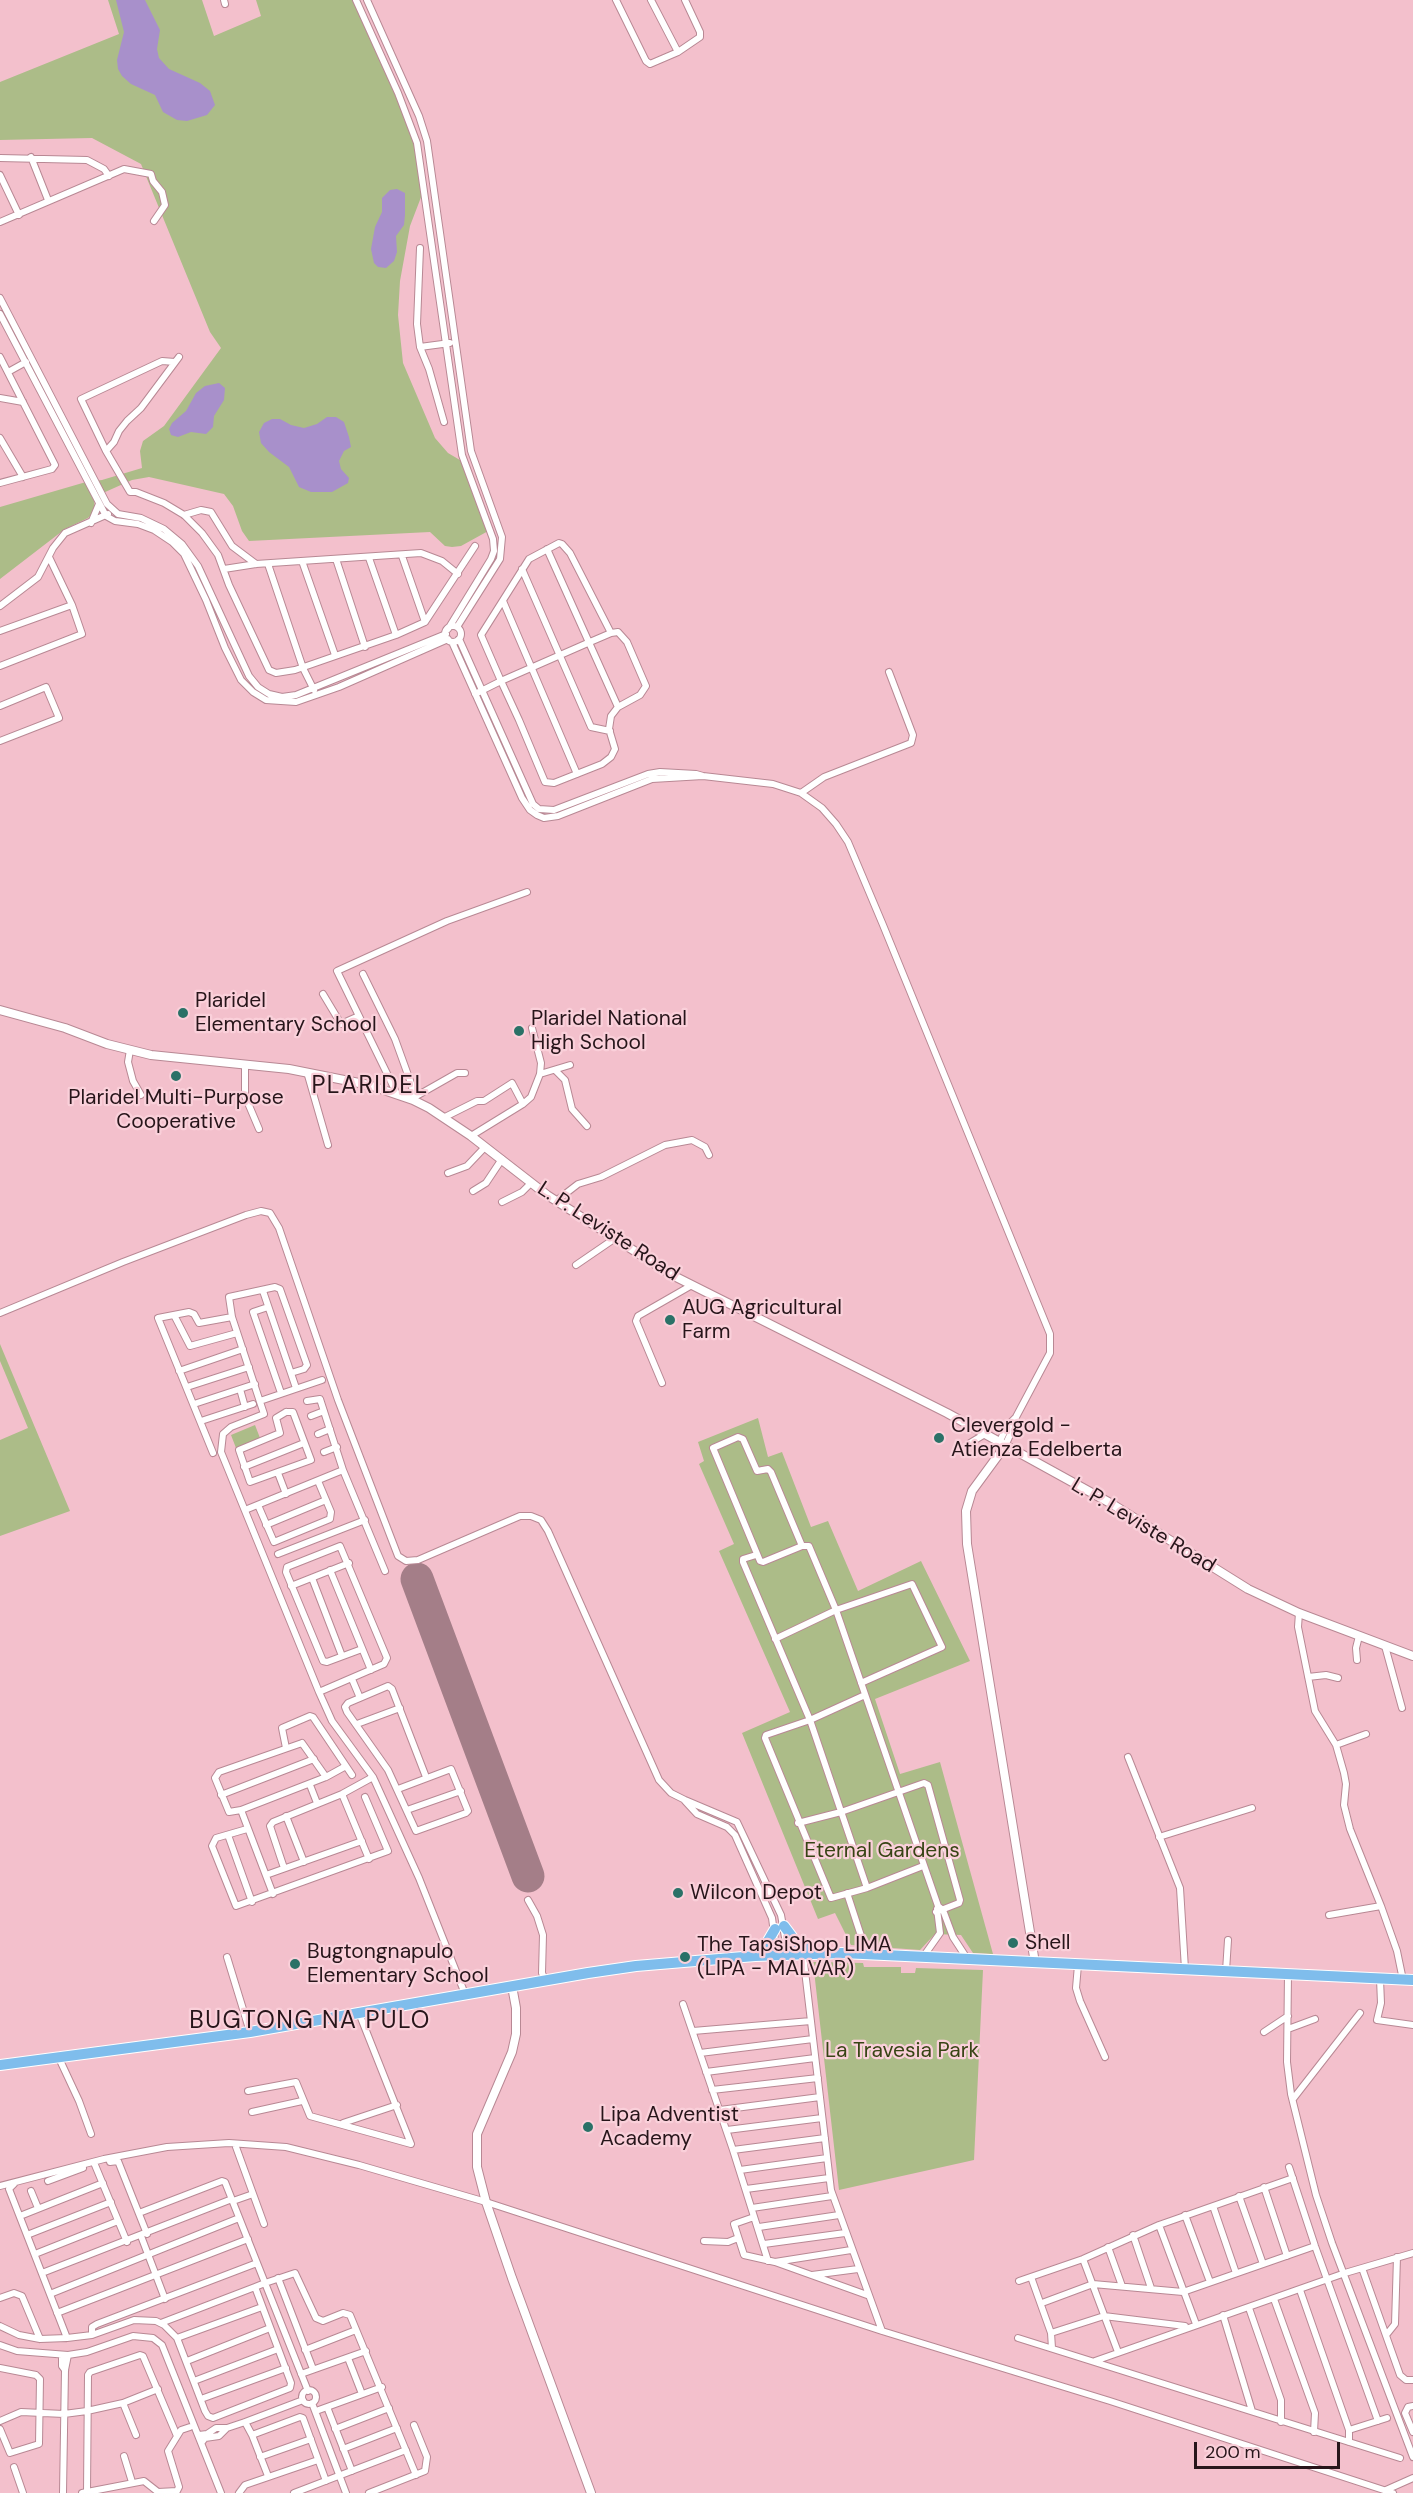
<!DOCTYPE html>
<style>
body{margin:0}
#map{position:relative;width:1413px;height:2493px;overflow:hidden;background:#f3c0cc;font-family:"DM Sans",sans-serif}
canvas{display:block}
.scale{position:absolute;left:1194px;top:2442px;width:146px;height:27px;box-sizing:border-box;border:3px solid #27151a;border-top:0;padding-left:8px;font-size:18px;line-height:21px;white-space:nowrap;color:#27151a;-webkit-text-stroke:4px #fad0da;paint-order:stroke}
</style>
<div id="map">
<canvas width="1413" height="2493"></canvas>
<div class="scale">200 m</div>
</div>
<script>
const ctx = document.querySelector('canvas').getContext('2d');
ctx.lineJoin = 'round';
function fill(path, color) { ctx.fillStyle = color; ctx.fill(path, 'evenodd'); }
const poly = rows => new Path2D(rows.map(r => 'M' + r).join(''));
function strokePath(path, color, width, dash) { ctx.strokeStyle = color; ctx.lineWidth = width; ctx.lineCap = dash ? 'butt' : 'round'; ctx.setLineDash(dash || []); ctx.stroke(path); }
function label(font, color, halo, rows, align = 'center') {
  ctx.font = font + ' "DM Sans",sans-serif'; ctx.lineWidth = 4.5; ctx.setLineDash([]); ctx.textBaseline = 'middle'; ctx.strokeStyle = halo; ctx.fillStyle = color; for (const [text, x, y, turn = 0] of rows) {
    ctx.save(); ctx.translate(x, y); ctx.rotate((+turn || 0) * Math.PI / 180); ctx.textAlign = isNaN(turn) ? turn : align; if (halo) ctx.strokeText(text, 0, 0); ctx.fillText(text, 0, 0); ctx.restore();
  }
}
const green = poly([
 [108,0,202,0,214,36,261,16,256,0,355,0,414,138,423,192,410,226,400,281,398,315,403,363,435,438,448,453,465,463,490,530,461,546,452,547,445,546,430,532,249,541,242,531,233,506,224,494,149,477,132,480,94,497,95,511,88,518,65,529,0,579,0,507,86,482,102,480,142,468,140,451,143,441,164,426,221,348,210,332,141,164,92,138,0,140,0,82,119,34],
 [0,1344,70,1511,0,1536,0,1440,28,1428,0,1361],
 [758,1418,768,1457,782,1452,811,1527,828,1521,858,1591,921,1561,970,1661,875,1699,900,1774,940,1762,993,1954,973,1953,961,1935,935,1934,920,1950,851,1945,835,1913,818,1919,742,1733,790,1712,719,1551,734,1544,699,1464,704,1461,698,1442],
 [255,1425,260,1438,236,1448,231,1435],
 [813,1962,863,1963,864,1967,901,1967,901,1973,915,1973,916,1968,983,1970,974,2160,839,2190]
]);
const water = poly([
 [116,0,145,0,160,30,157,49,159,58,169,69,200,83,210,91,215,105,207,115,187,121,177,120,163,112,155,95,131,84,122,76,118,69,117,60,124,32],
 [390,190,397,189,405,193,405,215,404,225,396,236,397,252,394,261,386,268,378,267,374,263,371,249,375,227,382,212,382,198],
 [219,383,225,388,224,400,214,416,213,427,206,434,191,432,178,437,171,435,169,429,172,423,186,411,196,393,205,386],
 [327,417,336,417,344,422,349,437,351,447,344,451,339,461,341,469,349,478,348,483,332,492,311,492,299,487,289,467,269,452,261,443,259,432,264,423,272,419,280,419,291,425,304,428,317,424]
]);
const runway = poly([
 [417,1579,528,1876]
]);
const street = poly([
 [224,0,225,4],
 [356,0,398,93,417,143,462,455,493,539,494,551,491,559,448,629],
 [367,0,419,116,427,141,471,451,502,537,500,559,457,627],
 [616,0,646,61,650,64,678,52,700,37,700,32,685,0],
 [651,0,678,52],
 [31,157,48,200],
 [0,158,87,160,104,169,109,176],
 [0,175,19,215],
 [0,222,124,169,151,174,153,181,162,192,165,205,154,221],
 [420,248,417,324,420,347,429,369,444,422],
 [0,298,107,504,118,514,141,518,164,529,182,544,198,566,249,676,258,687,269,694,282,697,296,695,446,634],
 [0,314,106,516,115,521,138,524,154,530,172,542,184,554,206,600,225,648,241,680,253,692,266,700,296,702,339,687,448,639],
 [420,347,450,343],
 [0,357,55,465,52,469,0,483],
 [175,362,162,361,81,399,106,451,130,492,136,492,164,503,184,515,202,533,218,555,229,585,269,670,276,673,295,670,396,635,425,622,475,546],
 [8,372,26,362],
 [0,398,23,402],
 [0,438,23,477],
 [106,451,114,442,119,431,127,421,141,408,179,357],
 [184,515,201,510,211,512,232,546,256,564],
 [91,523,99,504],
 [547,549,618,707],
 [402,556,425,622],
 [369,558,396,635],
 [336,559,365,647],
 [302,561,335,655],
 [268,564,303,668,314,690],
 [224,569,256,564,421,553,442,561,458,574],
 [522,569,591,727,610,731],
 [503,601,577,774],
 [0,606,38,577,53,548,65,533,108,514],
 '445 634a8 8 0 1 1 16 0a8 8 0 1 1-16 0Z',
 [0,631,72,605],
 [459,639,533,804,539,809,554,810,648,774,660,772,696,774,703,776,773,784,801,793,822,808,836,824,848,842,883,925,1050,1334,1050,1353,1016,1417,1007,1426,999,1443],
 [452,642,522,798,530,810,537,815,544,818,558,816,652,779,703,776],
 [0,666,82,634,72,605,49,557],
 [475,694,501,681,590,642,611,633,618,632,627,642,646,686,640,695,618,707,611,716,609,729,615,749,611,757,602,764,554,783,545,782,519,720,501,681,481,635,529,559,559,543,562,544,570,553,611,633],
 [0,706,46,687,59,718,0,741],
 [801,793,824,777,911,743,913,735,889,672],
 [363,974,395,1039,412,1086,413,1100],
 [323,994,341,1024,359,1016],
 [130,1050,128,1062,133,1081,141,1095],
 [245,1065,245,1096,259,1129],
 [555,1070,565,1080,572,1109,587,1126],
 [307,1072,328,1145],
 [540,1074,570,1065],
 [397,1094,337,971,447,921,527,892],
 [413,1098,457,1073,465,1073],
 [445,1117,477,1101,484,1101,512,1083,523,1104],
 [471,1136,523,1104,531,1097,540,1074,541,1063,532,1028],
 [448,1173,467,1166,485,1147],
 [473,1191,486,1183,502,1159],
 [556,1201,578,1184,601,1177,665,1145,692,1140,705,1147,709,1155],
 [502,1202,522,1192,531,1183],
 [576,1265,614,1239],
 [263,1291,296,1388],
 [268,1307,253,1312,281,1393],
 [0,1313,123,1262,246,1215,261,1211,270,1213,279,1228,338,1400,398,1556,406,1561,418,1560,520,1516,531,1516,541,1520,548,1531,659,1780,671,1793,685,1800,737,1822,781,1915,788,1954],
 [174,1315,190,1346,237,1333],
 [179,1371,243,1349],
 [291,1373,304,1369,307,1365,280,1289,275,1287,229,1297,232,1317,264,1414,231,1427,223,1434,221,1452,319,1692,332,1721,373,1777,419,1878,465,1994],
 [662,1383,636,1321,638,1316,692,1285],
 [187,1387,249,1367],
 [240,1389,245,1407],
 [260,1401,322,1380],
 [194,1404,255,1384],
 [286,1412,293,1412,311,1460,250,1482,239,1450,280,1433,276,1418,286,1412],
 [311,1416,324,1411],
 [201,1421,253,1404],
 [318,1434,330,1429],
 [970,1443,985,1434],
 [1005,1446,1015,1424,1016,1417],
 [324,1452,337,1447],
 [213,1453,158,1318,189,1312,194,1314,199,1323,232,1317],
 [244,1467,304,1443],
 [343,1470,385,1571],
 [278,1473,286,1494],
 [258,1505,274,1542,330,1519,331,1512,318,1481],
 [245,1510,343,1470,320,1399,307,1401],
 [266,1525,326,1500],
 [802,1546,771,1472,768,1469,757,1471,743,1439,738,1437,713,1448,760,1561,763,1562,802,1546,809,1546,836,1610,938,1906,943,1910,953,1937,968,1960],
 [278,1554,365,1520],
 [756,1555,743,1559,743,1562,810,1720,867,1888],
 [330,1570,371,1670],
 [312,1578,342,1656],
 [291,1586,349,1563],
 [1299,1613,1298,1627,1315,1711,1336,1745],
 [775,1639,836,1610,912,1584,942,1647,861,1683],
 [1385,1646,1402,1708],
 [1357,1660,1356,1648,1359,1636],
 [1308,1677,1326,1675,1338,1678],
 [352,1679,360,1698],
 [319,1692,384,1664,387,1658,340,1546,287,1567,286,1572,323,1661,327,1662,362,1649],
 [865,1695,810,1720,766,1735,765,1738,831,1898,867,1888,923,1866],
 [357,1724,400,1708],
 [1366,1734,1336,1745,1344,1773,1346,1784,1344,1805,1350,1829,1381,1906],
 [302,1743,326,1777,241,1810,229,1812,215,1778,219,1772,302,1743],
 [286,1748,282,1728,310,1716,313,1717,352,1775],
 [1128,1757,1180,1888,1185,1969],
 [326,1777,346,1766],
 [310,1785,317,1803],
 [398,1789,451,1769,468,1811,466,1813,416,1831,388,1770,347,1712,345,1707,348,1703,388,1686,392,1689,426,1777],
 [342,1794,369,1859],
 [221,1795,314,1759],
 [685,1801,697,1814,727,1827,735,1835,772,1918,777,1955],
 [241,1810,273,1894],
 [407,1810,461,1791],
 [286,1816,304,1862],
 [798,1823,841,1812,924,1783,928,1785,960,1900,959,1903,936,1912],
 [247,1829,216,1838,212,1846,236,1906,388,1851,365,1797],
 [228,1835,252,1902],
 [1159,1837,1252,1808],
 [284,1868,270,1826,273,1822,342,1794,373,1777],
 [266,1875,362,1841],
 [847,1893,864,1945],
 [528,1900,537,1916,543,1935,542,1973,545,1980],
 [1329,1915,1381,1906,1397,1951,1403,1980],
 [803,1954,831,2190,882,2331],
 [227,1957,250,2032],
 [923,1957,940,1933,937,1909],
 [1078,1965,1076,1988,1080,2001,1105,2057],
 [1226,1971,1228,1940],
 [1288,1974,1287,2062,1291,2094,1316,2195,1332,2243,1413,2457],
 [1380,1979,1381,2003,1377,2020,1413,2025],
 [683,2004,733,2150,768,2261],
 [1288,2029,1315,2019],
 [693,2031,811,2021],
 [1264,2032,1288,2016],
 [700,2053,813,2039],
 [58,2056,79,2101,91,2134],
 [706,2072,815,2058],
 [712,2090,818,2078],
 [248,2091,296,2082,310,2116,411,2144,359,2013],
 [1293,2099,1360,2013],
 [720,2110,820,2097],
 [252,2112,302,2101],
 [343,2123,397,2105],
 [727,2130,822,2118],
 [236,2147,264,2224],
 [733,2150,825,2138],
 [110,2162,118,2161,147,2234],
 [95,2165,127,2242],
 [1289,2167,1315,2246,1378,2421],
 [740,2170,827,2158],
 [48,2181,83,2168],
 [14,2184,9,2189,67,2338],
 [0,2186,104,2159,167,2147,229,2143,286,2147,359,2165,486,2202,882,2331,1110,2401,1393,2493],
 [1264,2187,1287,2256],
 [746,2189,829,2178],
 [31,2191,38,2208],
 [1239,2196,1263,2264],
 [233,2201,253,2194],
 [1213,2206,1236,2273],
 [752,2208,832,2196],
 [139,2213,222,2181,225,2182,265,2283,295,2273,316,2318,323,2321,343,2313,350,2315,416,2475],
 [1185,2215,1210,2282],
 [20,2216,103,2183],
 [754,2217,734,2224,744,2255,775,2262,867,2295],
 [1159,2225,1196,2324],
 [759,2227,839,2215],
 [27,2235,111,2202],
 [1133,2235,1151,2288],
 [141,2236,165,2299],
 [704,2241,728,2242,738,2238],
 [764,2244,845,2233],
 [1108,2247,1122,2286],
 [35,2254,118,2221],
 [1083,2259,1118,2352],
 [775,2262,851,2250],
 [1362,2268,1400,2375,1406,2380,1413,2380],
 [42,2273,232,2199],
 [812,2275,858,2269],
 [1031,2277,1051,2333,1052,2348],
 [278,2278,313,2369],
 [1019,2281,1083,2259,1159,2225,1293,2178],
 [1300,2290,1349,2430,1349,2442],
 [50,2294,239,2218],
 [0,2298,14,2293,22,2296,40,2339],
 [1274,2299,1315,2413,1314,2432],
 [1042,2303,1093,2284,1183,2292,1315,2246],
 [1249,2308,1281,2400,1281,2422],
 [57,2313,248,2239],
 [1223,2315,1252,2411],
 [161,2323,255,2287],
 [0,2326,19,2335,40,2339,67,2338,92,2335,134,2320,156,2321,164,2325,177,2338,205,2411,208,2416,213,2418,290,2388,291,2383,255,2287,265,2283,308,2391],
 [1051,2333,1104,2316,1185,2326],
 [1387,2334,1395,2324,1397,2257],
 [92,2335,92,2327,97,2324,257,2263],
 [177,2338,262,2307],
 [1018,2338,1400,2458],
 [0,2345,17,2351,68,2355,87,2352,133,2336,153,2338,162,2345,221,2493],
 [305,2350,356,2330],
 [62,2355,62,2366,65,2370],
 [348,2358,362,2394],
 [187,2361,270,2328],
 [1095,2361,1345,2273,1413,2253],
 [0,2368,36,2375,40,2379,39,2444,10,2453,0,2429],
 [301,2374,366,2351],
 [194,2381,278,2349],
 '302 2397a7 7 0 1 1 14 0a7 7 0 1 1-14 0Z',
 [201,2399,286,2368],
 [123,2403,136,2435],
 [312,2403,346,2493],
 [327,2407,352,2471],
 [316,2411,382,2387],
 [0,2421,21,2412,64,2414,87,2411,123,2403,158,2389],
 [227,2428,245,2422],
 [335,2429,389,2408],
 [1349,2430,1387,2418],
 [1413,2432,1405,2413,1408,2407,1413,2406],
 [199,2435,207,2434,216,2428,227,2428,219,2436,205,2438,202,2442],
 [252,2435,245,2422,303,2400],
 [343,2449,397,2428],
 [124,2456,132,2482],
 [260,2457,311,2439],
 [14,2467,23,2493],
 [268,2476,252,2435,300,2417,303,2418,326,2481],
 [1386,2490,1413,2478],
 [87,2492,88,2375,90,2372,140,2355,143,2356,177,2436],
 [63,2493,65,2370,68,2355],
 [82,2493,144,2481,158,2492,177,2491,179,2487,168,2451,181,2430,190,2427],
 [239,2493,245,2485,318,2460],
 [294,2493,406,2450],
 [369,2493,425,2471,427,2457,414,2425]
]);
const secondary = poly([
 [0,1010,65,1028,107,1044,151,1055,289,1069,369,1085,413,1100,429,1108,471,1136,547,1195,672,1275,947,1413,1112,1504,1248,1589,1299,1613,1413,1656],
 [1005,1446,972,1491,966,1511,967,1544,1035,1963],
 [512,1986,516,2008,516,2034,512,2052,477,2134,477,2167,486,2202,512,2278,591,2493]
]);
const highway = poly([
 [784,1926,796,1942,817,1953],
 [755,1956,765,1946,775,1929],
 [0,2065,250,2032,588,1973,636,1966,755,1956,842,1953,1413,1980]
]);
const markers = [
 [183,1013,6,"#2a7167"],
 [519,1031,6,"#2a7167"],
 [176,1076,6,"#2a7167"],
 [670,1320,6,"#2a7167"],
 [939,1438,6,"#2a7167"],
 [678,1893,6,"#2a7167"],
 [1013,1943,6,"#2a7167"],
 [685,1957,6,"#2a7167"],
 [295,1964,6,"#2a7167"],
 [588,2127,6,"#2a7167"]
];
const poiNames = [
 ["Plaridel",195,1001],
 ["Elementary School",195,1025],
 ["Plaridel National",531,1019],
 ["High School",531,1043],
 ["Plaridel Multi-Purpose",176,1098,"center"],
 ["Cooperative",176,1122,"center"],
 ["AUG Agricultural",682,1308],
 ["Farm",682,1332],
 ["Clevergold -",951,1426],
 ["Atienza Edelberta",951,1450],
 ["Wilcon Depot",690,1893],
 ["Shell",1025,1943],
 ["The TapsiShop LIMA",697,1945],
 ["(LIPA - MALVAR)",697,1969],
 ["Bugtongnapulo",307,1952],
 ["Elementary School",307,1976],
 ["Lipa Adventist",600,2115],
 ["Academy",600,2139]
];
const streetNames = [
 ["L. P. Leviste Road",608,1232,33],
 ["L. P. Leviste Road",1143,1526,31]
];
const parkNames = [
 ["Eternal Gardens",882,1851],
 ["La Travesia Park",902,2051]
];
const quarterNames = [
 ["PLARIDEL",370,1087],
 ["BUGTONG NA PULO",310,2022]
];
fill(green, '#acbc88');
fill(water, '#a890cb');
strokePath(runway, '#a47e88', 33);
strokePath(street, '#b88894', 8);
strokePath(secondary, '#b88894', 10);
strokePath(highway, '#fff', 12);
strokePath(street, '#fff', 6);
strokePath(secondary, '#fff', 8);
strokePath(highway, '#7fbdec', 10);
for (const [x, y, r, color] of markers) { const dot = new Path2D(); dot.arc(x, y, r, 0, 2 * Math.PI); ctx.fillStyle = color; ctx.fill(dot); strokePath(dot, '#fad0da', 2); }
label('21px', '#27151a', '#fad0da', poiNames, 'left');
label('21px', '#27151a', '#fad0da', streetNames);
label('21px', '#374414', '#fad0da', parkNames);
ctx.letterSpacing = '1.5px';
label('24px', '#27151a', '#fad0da', quarterNames);
ctx.letterSpacing = '0px';
</script>
